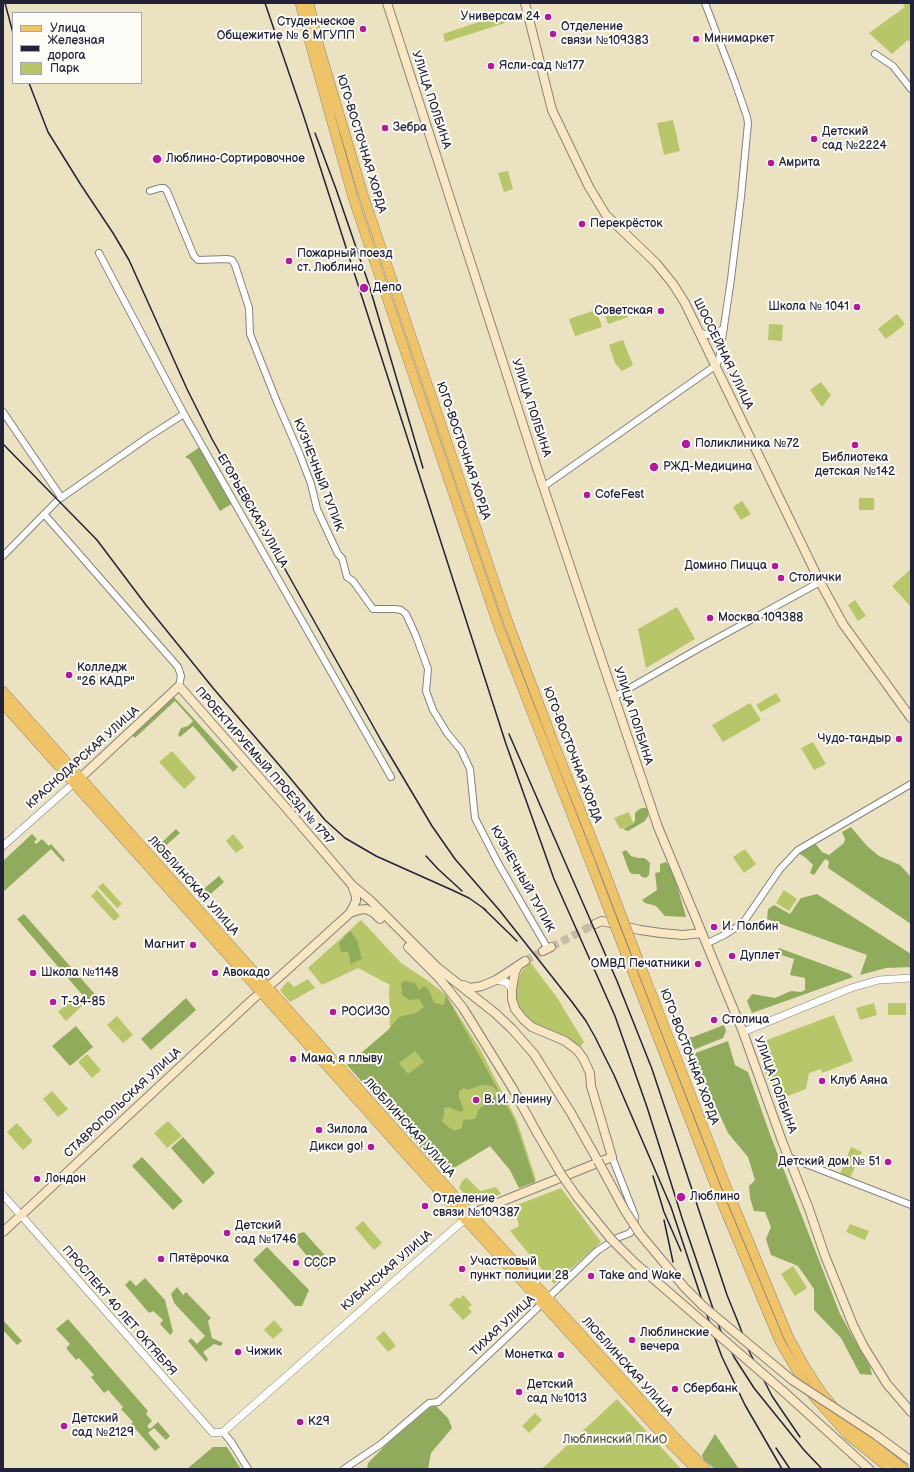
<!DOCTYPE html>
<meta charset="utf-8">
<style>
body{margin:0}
#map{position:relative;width:914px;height:1472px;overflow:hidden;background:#ebe2c1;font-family:"Balsamiq Sans",sans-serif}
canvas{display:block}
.frame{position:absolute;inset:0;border:4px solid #22223b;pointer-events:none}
.legend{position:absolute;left:12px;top:12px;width:130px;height:72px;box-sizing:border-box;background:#fdfcf7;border:1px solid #a5a5ac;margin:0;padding:5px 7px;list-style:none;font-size:12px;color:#22223b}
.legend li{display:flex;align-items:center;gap:8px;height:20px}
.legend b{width:20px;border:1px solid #a5a5ac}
</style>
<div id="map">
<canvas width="914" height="1472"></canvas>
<div class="frame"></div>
<ul class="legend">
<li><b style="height:5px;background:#efc469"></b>Улица</li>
<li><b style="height:5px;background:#22223b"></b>Железная дорога</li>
<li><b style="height:11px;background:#b7c668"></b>Парк</li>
</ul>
</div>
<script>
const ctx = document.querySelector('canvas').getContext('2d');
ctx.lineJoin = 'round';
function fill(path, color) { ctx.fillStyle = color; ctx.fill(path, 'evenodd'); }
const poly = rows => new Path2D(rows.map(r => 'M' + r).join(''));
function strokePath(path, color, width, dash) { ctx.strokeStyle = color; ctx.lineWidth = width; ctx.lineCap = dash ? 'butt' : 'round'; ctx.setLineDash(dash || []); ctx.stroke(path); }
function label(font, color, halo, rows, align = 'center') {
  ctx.font = font + ' "Balsamiq Sans",sans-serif'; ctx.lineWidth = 4; ctx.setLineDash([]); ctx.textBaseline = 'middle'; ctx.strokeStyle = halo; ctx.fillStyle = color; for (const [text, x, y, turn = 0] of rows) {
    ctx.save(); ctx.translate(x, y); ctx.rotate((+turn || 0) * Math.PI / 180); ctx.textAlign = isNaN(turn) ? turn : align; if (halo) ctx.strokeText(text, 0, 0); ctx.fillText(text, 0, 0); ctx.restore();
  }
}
const green = poly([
 [902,3,911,3,911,43,908,40,892,54,869,33,905,7],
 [503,14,505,23,445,42,443,34],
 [673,120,680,151,664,155,657,123],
 [508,171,513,189,504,192,498,173],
 [623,304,628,317,608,324,604,312],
 [596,310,602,327,575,336,569,319],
 [897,314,905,324,886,339,878,329],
 [769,324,783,325,782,341,768,340],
 [623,340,633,365,622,371,615,363,609,345],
 [821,382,831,395,822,407,810,390],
 [859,498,874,498,874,510,859,510],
 [742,501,751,514,741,520,733,507],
 [911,569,911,607,892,586],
 [855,600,866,616,858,621,848,605],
 [677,607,695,639,646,668,638,629],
 [776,693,781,701,761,712,756,705],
 [750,703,761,720,723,742,712,725],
 [813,742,826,764,814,770,801,748],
 [172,751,196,778,184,789,159,762],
 [629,812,634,825,620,829,614,818],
 [233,834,244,847,236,853,226,841],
 [745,849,756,864,744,873,733,857],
 [103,883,122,904,117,908,98,887],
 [97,890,120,916,114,921,91,896],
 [784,890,797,899,789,911,776,903],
 [361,920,401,963,427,980,446,995,480,1049,517,1121,536,1180,518,1186,510,1170,490,1146,444,1174,347,1065,390,1029,389,990,390,985,358,968,322,985,308,968],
 [530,962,556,996,584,1042,580,1047,568,1038,536,1024,526,1016,519,1006,516,996,516,988,521,972],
 [308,979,315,988,290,1002,280,990,288,981,294,987],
 [75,996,83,1005,66,1021,58,1012],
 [874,1003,877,1015,860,1020,856,1008],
 [888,1003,906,1003,906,1015,888,1015],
 [834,1015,853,1061,822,1073,821,1069,809,1073,806,1089,777,1100,765,1072,756,1044],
 [117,1016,133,1035,123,1043,107,1025],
 [87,1054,101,1070,92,1078,78,1062],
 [52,1091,68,1109,58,1117,43,1099],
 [168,1121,182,1136,167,1148,154,1133],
 [17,1123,33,1141,23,1150,7,1132],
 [851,1147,862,1152,850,1178,840,1174],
 [466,1178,468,1179,480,1191,496,1187,501,1194,474,1204,459,1188,462,1181],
 [561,1188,601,1242,554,1284,510,1231,519,1226,514,1206],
 [363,1221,382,1243,374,1250,355,1228],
 [850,1224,869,1231,865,1240,846,1232],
 [793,1266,807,1288,795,1296,781,1274],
 [463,1295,472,1305,468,1308,472,1312,463,1320,449,1305,457,1297,459,1299],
 [274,1320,283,1330,273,1339,264,1330],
 [384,1331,396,1346,388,1352,376,1338],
 [617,1399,681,1469,541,1469,545,1466],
 [535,1413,542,1420,529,1433,522,1426]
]);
const forest = poly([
 [200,447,233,503,220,511,190,460,185,457],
 [174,697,238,767,233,772,193,726,180,737,178,735,181,728,188,726,193,721,175,701,135,738,132,735],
 [642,808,646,808,648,812,648,816,645,821,628,831,623,829,633,824,635,821,635,813,638,810],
 [851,827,867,846,879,856,900,865,911,877,911,924,828,868,829,861,825,859,814,875,810,873,813,865,806,858,798,853,815,843,822,852,829,855,844,843,845,839,842,832],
 [176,829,180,833,162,849,200,892,219,876,224,882,203,901,157,847],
 [32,834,37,839,34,842,36,844,42,839,49,846,51,844,65,860,63,862,51,849,3,892,3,861],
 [626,850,631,856,638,858,644,858,647,860,650,863,649,875,646,878,642,877,639,874,632,874,629,871,622,852],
 [666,862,673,871,686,917,665,916,656,906,645,903,642,900,657,890,655,873,660,872,660,864],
 [817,894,911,954,911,967,886,968,860,975,867,955,767,919,768,909,774,905,790,914,801,898],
 [24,914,100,1000,92,1006,17,919],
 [350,931,357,940,362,959,351,964,348,952,341,952,339,943],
 [779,948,850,974,853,977,752,1013,747,1001,752,994,775,998,791,991,801,992,805,990,805,978,790,975,794,959,778,954],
 [406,981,415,983,419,990,424,986,429,990,434,1003,444,1005,446,995,515,1121,535,1182,519,1188,510,1170,490,1146,444,1174,347,1065,388,1030,399,1017,416,1013,424,1007,419,999,409,1000,402,995,401,983],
 [415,1051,424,1062,408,1074,399,1063],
 [482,1085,492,1086,499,1093,479,1109,475,1119,463,1120,462,1128,454,1131,442,1122,444,1115,444,1108,449,1107,460,1112,464,1110,459,1098,459,1091,464,1088,468,1090],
 [186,998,196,1010,151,1050,141,1039],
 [724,1025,726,1031,723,1038,693,1050,684,1043,686,1037,693,1037],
 [76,1026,93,1047,70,1066,52,1046],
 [728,1041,735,1065,748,1072,771,1137,840,1314,870,1367,872,1375,860,1374,841,1338,814,1310,814,1289,798,1266,771,1255,766,1239,771,1227,765,1212,754,1211,750,1198,749,1186,755,1180,748,1157,728,1133,693,1057,693,1054],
 [183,1137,215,1173,203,1184,171,1148],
 [142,1157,183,1201,173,1210,132,1166],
 [304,1232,330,1261,318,1270,291,1236],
 [267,1247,309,1290,302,1306,295,1306,253,1260],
 [145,1278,165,1300,173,1332,170,1335,160,1324,163,1320,153,1311,149,1313,125,1285,130,1280,136,1286],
 [177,1287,183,1295,186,1292,211,1318,208,1321,212,1338,223,1343,221,1346,214,1344,203,1352,208,1359,206,1362,188,1341,191,1338,197,1344,205,1336,174,1303,171,1294],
 [68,1319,148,1411,146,1414,152,1421,147,1426,150,1429,158,1422,170,1436,166,1440,154,1428,148,1433,160,1447,155,1451,131,1424,133,1422,121,1409,123,1407,108,1390,104,1393,91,1377,94,1375,79,1358,76,1360,66,1348,70,1344,56,1329],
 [3,1320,22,1341,17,1345,3,1330],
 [434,1404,448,1418,452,1428,431,1453,428,1469,367,1469,368,1463,389,1442],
 [715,1434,737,1466,739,1469,715,1469,704,1460,702,1455],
 [213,1447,227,1447,241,1469,187,1469]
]);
const secondaryTunnel = poly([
 [551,947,595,924],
 [525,961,543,951]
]);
const minor = poly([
 [875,54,893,66,911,89],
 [150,191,160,188,164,188,167,191,194,256,198,260,227,259,232,260,235,265,249,308,250,334,277,402,300,455,311,484,317,509,338,554,342,558,347,577,353,581,373,609,395,609,401,610,406,614,416,636,428,669,426,691,433,710,447,733,461,750,470,769,475,818,498,863,548,949],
 [99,253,184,414,391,777],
 [701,333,708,335,714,335,724,328],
 [3,412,61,497],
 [543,487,715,366,719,360,731,279,741,197,748,123,747,117,735,82,705,3],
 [44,514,178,667,181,676,179,686],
 [3,556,58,500,148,437,184,414],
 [614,697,703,646,820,582],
 [706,944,726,934,743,923,780,869,798,850,911,784],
 [788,1157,911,1205],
 [223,1432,232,1443,248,1469],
 [344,1469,381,1444,429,1403,438,1402,506,1338,597,1251,617,1238,630,1233,634,1227,635,1216,612,1157]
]);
const tertiary = poly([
 [3,846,74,783],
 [496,980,506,982,512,989],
 [743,1032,851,988,879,980,911,978],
 [3,1195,213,1433,223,1432,465,1219]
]);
const secondary = poly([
 [387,3,537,468,658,827,743,1032,782,1141,809,1209,825,1256,853,1325,864,1347,887,1384,911,1412],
 [525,3,552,110,589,187,606,215,656,263,673,284,685,303,820,582,843,624,911,718],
 [76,782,179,686,287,809,352,885,370,900,438,968,495,1013,512,1029,534,1054,571,1113,598,1161],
 [350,913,358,910,366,909,374,913,380,919],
 [595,924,602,921,640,930,661,933,683,935,702,933],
 [408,947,439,978,463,1008,513,1089,537,1133],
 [543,951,551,947],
 [463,985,470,988,482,986,496,980,525,961],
 [467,1217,478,1211,612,1157,591,1086,590,1073,583,1058,577,1050,565,1041,532,1027,523,1019,515,1009,512,999,512,989,515,972,518,966],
 [3,1232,252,1000,276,980,350,913,356,901,356,896,353,888],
 [783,1391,869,1469]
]);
const primary = poly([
 [300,3,311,47,353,198,499,628,591,864],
 [309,3,319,46,363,194,508,622,555,746,600,859],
 [3,691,471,1214,674,1436,706,1469],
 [3,704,410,1159,667,1440,696,1469],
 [640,964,730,1196,789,1338,805,1367,822,1393,837,1411,853,1428,904,1469],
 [631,968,720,1198,780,1342,803,1381,815,1398,847,1434,890,1469]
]);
const rail = poly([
 [5,3,13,33],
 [265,3,303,114,506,744,554,879,615,1016,647,1107,683,1221,720,1329,734,1357,754,1388,804,1450,822,1469],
 [29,83,48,132,81,185,113,233,129,260,187,389,212,439,382,742,432,826,455,859,500,911,572,1002,586,1021,595,1037,614,1075,671,1207,713,1333,722,1357,745,1405,782,1469],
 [315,133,336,189,369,285,423,468],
 [3,444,97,540,146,605,213,688,286,773,325,820,345,838,376,856,452,890,469,898,486,910],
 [509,734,617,981,652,1069,727,1295,738,1322,750,1353,772,1396,800,1437],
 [426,856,438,869,462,891],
 [482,907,517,941],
 [653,1176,664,1212,681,1251],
 [664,1220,673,1262],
 [776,1448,790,1469]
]);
const secondaryBridge = poly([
 [537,1133,561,1174,577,1197,611,1239,635,1263,783,1391],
 [598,1161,624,1209,640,1234,685,1288,703,1306,792,1380,876,1435,911,1461]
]);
const primaryBridge = poly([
 [600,859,640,964],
 [591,864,631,968]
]);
const markers = [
 [548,17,4,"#b5179e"],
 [363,29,4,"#b5179e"],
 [553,34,4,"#b5179e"],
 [696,39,4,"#b5179e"],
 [491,66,4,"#b5179e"],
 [385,128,4,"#b5179e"],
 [814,139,4,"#b5179e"],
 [157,159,5,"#b5179e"],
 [771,163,4,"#b5179e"],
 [582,224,4,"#b5179e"],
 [289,261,4,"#b5179e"],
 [364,288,5,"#b5179e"],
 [857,307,4,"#b5179e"],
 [661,311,4,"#b5179e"],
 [686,444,5,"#b5179e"],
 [855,445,4,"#b5179e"],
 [654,467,5,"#b5179e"],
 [587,495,4,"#b5179e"],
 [775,566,4,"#b5179e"],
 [781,578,4,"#b5179e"],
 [710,618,4,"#b5179e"],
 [69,675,4,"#b5179e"],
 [899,739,4,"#b5179e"],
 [714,927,4,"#b5179e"],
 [193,945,4,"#b5179e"],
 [732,956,4,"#b5179e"],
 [698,964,4,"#b5179e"],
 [33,973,4,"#b5179e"],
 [215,973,4,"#b5179e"],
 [53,1002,4,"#b5179e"],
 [333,1012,4,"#b5179e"],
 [714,1020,4,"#b5179e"],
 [293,1059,4,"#b5179e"],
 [822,1081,4,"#b5179e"],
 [476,1100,4,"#b5179e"],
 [319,1130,4,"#b5179e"],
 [371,1147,4,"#b5179e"],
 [888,1162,4,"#b5179e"],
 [37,1179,4,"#b5179e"],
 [681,1197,5,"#b5179e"],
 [425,1206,4,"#b5179e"],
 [227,1233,4,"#b5179e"],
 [161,1259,4,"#b5179e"],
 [296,1263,4,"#b5179e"],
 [462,1269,4,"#b5179e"],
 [591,1276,4,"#b5179e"],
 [632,1340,4,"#b5179e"],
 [238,1352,4,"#b5179e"],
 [561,1355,4,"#b5179e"],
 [675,1389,4,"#b5179e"],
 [519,1392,4,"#b5179e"],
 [300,1422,4,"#b5179e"],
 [64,1426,4,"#b5179e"]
];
const poiNames = [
 ["Универсам 24",540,17,"right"],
 ["Студенческое",355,22,"right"],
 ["Общежитие № 6 МГУПП",355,36,"right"],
 ["Отделение",561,27],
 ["связи №109383",561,41],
 ["Минимаркет",704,39],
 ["Ясли-сад №177",499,66],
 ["Зебра",393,128],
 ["Детский",822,132],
 ["сад №2224",822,146],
 ["Люблино-Сортировочное",166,159],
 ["Амрита",779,163],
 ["Перекрёсток",590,224],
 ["Пожарный поезд",297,254],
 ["ст. Люблино",297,268],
 ["Депо",373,288],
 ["Школа № 1041",849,307,"right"],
 ["Советская",653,311,"right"],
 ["Поликлиника №72",695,444],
 ["Библиотека",855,458,"center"],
 ["детская №142",855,472,"center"],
 ["РЖД-Медицина",663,467],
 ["CofeFest",595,495],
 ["Домино Пицца",767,566,"right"],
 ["Столички",789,578],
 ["Москва 109388",718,618],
 ["Колледж",77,668],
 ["\"26 КАДР\"",77,682],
 ["Чудо-тандыр",891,739,"right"],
 ["И. Полбин",722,927],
 ["Магнит",185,945,"right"],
 ["Дуплет",740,956],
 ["ОМВД Печатники",690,964,"right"],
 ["Школа №1148",41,973],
 ["Авокадо",223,973],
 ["Т-34-85",61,1002],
 ["РОСИЗО",341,1012],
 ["Столица",722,1020],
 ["Мама, я плыву",301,1059],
 ["Клуб Аяна",830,1081],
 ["В. И. Ленину",484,1100],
 ["Зилола",327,1130],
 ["Дикси go!",363,1147,"right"],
 ["Детский дом № 51",880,1162,"right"],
 ["Лондон",45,1179],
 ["Люблино",690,1197],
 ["Отделение",433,1199],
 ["связи №109387",433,1213],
 ["Детский",235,1226],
 ["сад №1746",235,1240],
 ["Пятёрочка",169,1259],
 ["Участковый",470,1262],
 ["пункт полиции 28",470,1276],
 ["СССР",304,1263],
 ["Take and Wake",599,1276],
 ["Люблинские",640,1333],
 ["вечера",640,1347],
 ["Чижик",246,1352],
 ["Монетка",553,1355,"right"],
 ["Детский",527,1385],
 ["сад №1013",527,1399],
 ["Сбербанк",683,1389],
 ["Детский",72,1419],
 ["сад №2129",72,1433],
 ["К29",308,1422]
];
const streetNames = [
 ["УЛИЦА ПОЛБИНА",431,100,72],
 ["ЮГО-ВОСТОЧНАЯ ХОРДА",361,144,73],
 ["ШОССЕЙНАЯ УЛИЦА",723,354,64],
 ["УЛИЦА ПОЛБИНА",531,408,72],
 ["ЮГО-ВОСТОЧНАЯ ХОРДА",463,451,71],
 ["КУЗНЕЧНЫЙ ТУПИК",318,475,69],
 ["ЕГОРЬЕВСКАЯ УЛИЦА",252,511,60],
 ["УЛИЦА ПОЛБИНА",633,716,72],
 ["ЮГО-ВОСТОЧНАЯ ХОРДА",572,755,69],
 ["КРАСНОДАРСКАЯ УЛИЦА",83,758,-42],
 ["ПРОЕКТИРУЕМЫЙ ПРОЕЗД № 1797",264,766,49],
 ["КУЗНЕЧНЫЙ ТУПИК",522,879,61],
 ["ЛЮБЛИНСКАЯ УЛИЦА",193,886,48],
 ["ЮГО-ВОСТОЧНАЯ ХОРДА",689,1057,69],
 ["УЛИЦА ПОЛБИНА",775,1085,70],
 ["СТАВРОПОЛЬСКАЯ УЛИЦА",123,1103,-43],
 ["ЛЮБЛИНСКАЯ УЛИЦА",409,1128,48],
 ["КУБАНСКАЯ УЛИЦА",387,1271,-41],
 ["ПРОСПЕКТ 40 ЛЕТ ОКТЯБРЯ",119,1311,49],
 ["ТИХАЯ УЛИЦА",503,1326,-43],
 ["ЛЮБЛИНСКАЯ УЛИЦА",627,1367,48]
];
const parkNames = [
 ["Люблинский ПКиО",615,1440]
];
fill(green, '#b7c668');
fill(forest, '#91ab5c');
strokePath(secondaryTunnel, '#c3bca6', 8, [8, 4]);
strokePath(minor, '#86827e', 8);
strokePath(tertiary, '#86827e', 8);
strokePath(secondary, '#86827e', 10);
strokePath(primary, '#86827e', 10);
strokePath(minor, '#fff', 6);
strokePath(tertiary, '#fff', 7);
strokePath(secondary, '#f9e7c3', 8);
strokePath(primary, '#efc469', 9);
strokePath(rail, '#22223b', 1.5);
strokePath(secondaryBridge, '#86827e', 10, []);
strokePath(primaryBridge, '#86827e', 10, []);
strokePath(secondaryBridge, '#f9e7c3', 8);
strokePath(primaryBridge, '#efc469', 9);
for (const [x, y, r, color] of markers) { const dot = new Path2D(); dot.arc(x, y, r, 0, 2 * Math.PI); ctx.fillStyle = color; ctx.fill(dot); strokePath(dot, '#fdfcf7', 1.5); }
label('12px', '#22223b', '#fdfcf7', poiNames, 'left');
label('12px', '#22223b', '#fdfcf7', streetNames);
label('12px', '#565b4b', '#fdfcf7', parkNames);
</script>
